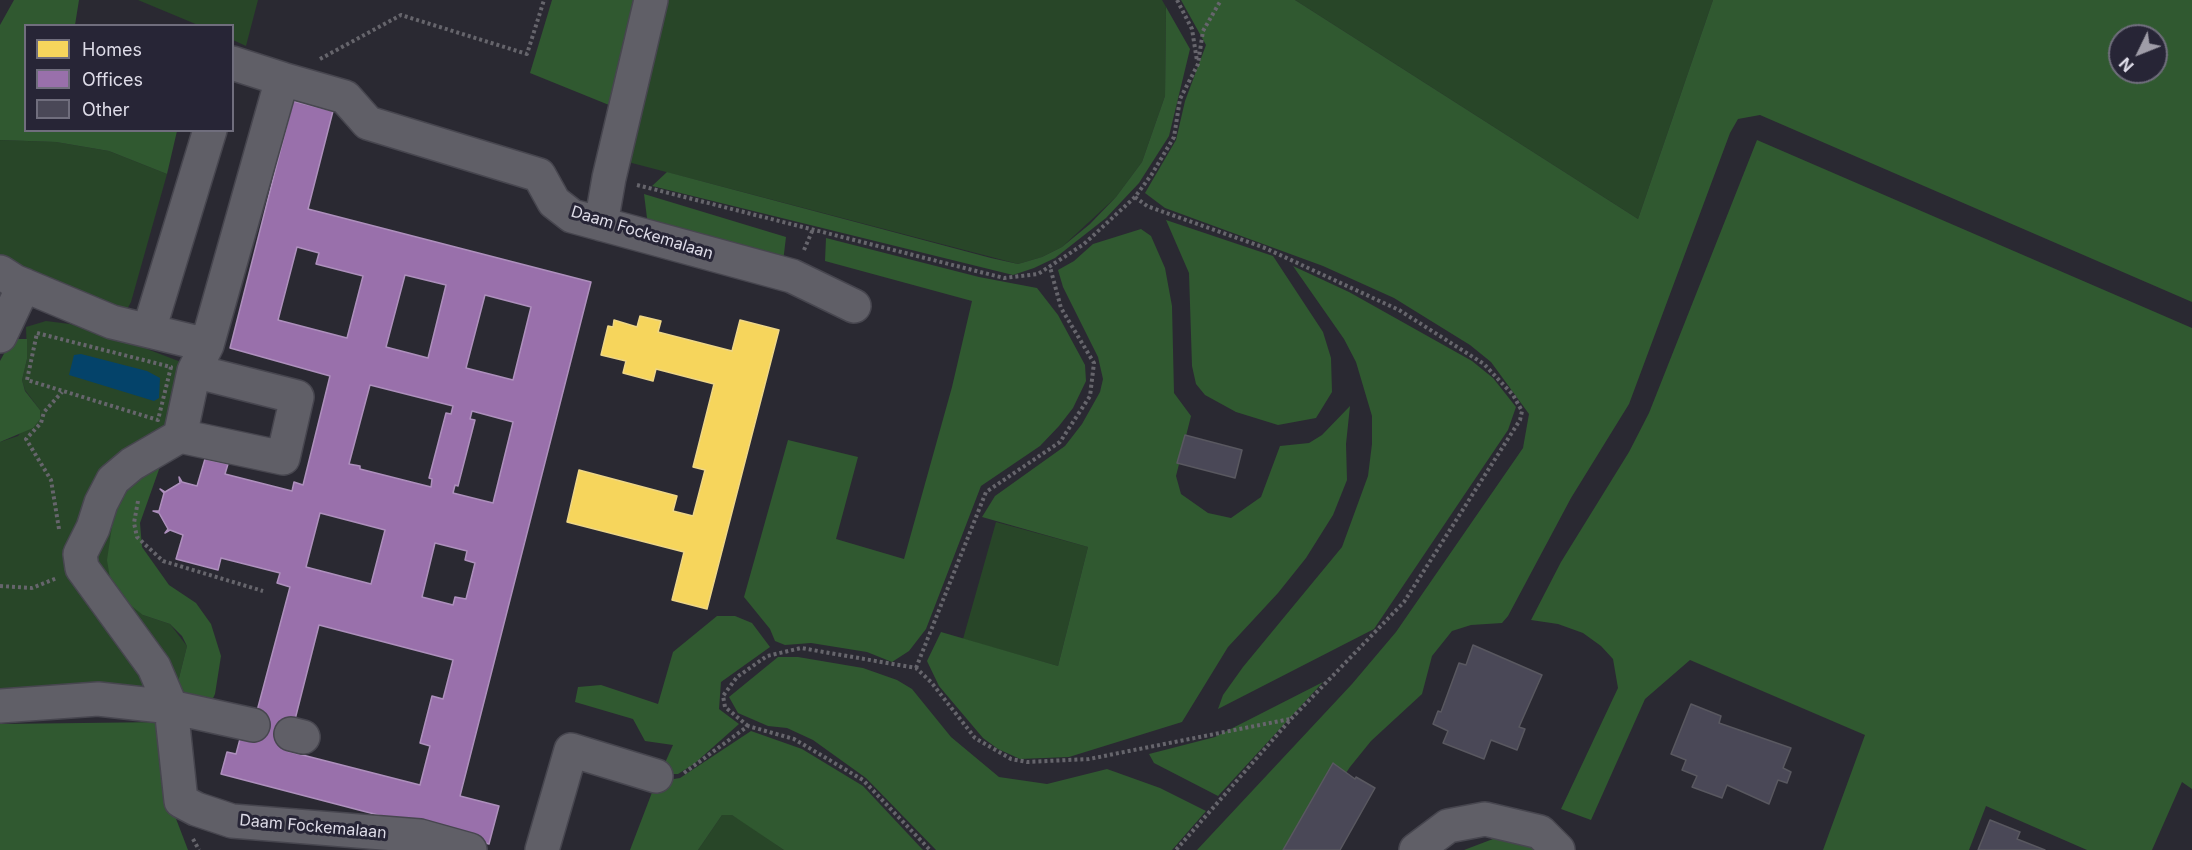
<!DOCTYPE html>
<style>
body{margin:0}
#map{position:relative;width:2192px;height:850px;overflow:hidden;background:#2a2932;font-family:Inter,sans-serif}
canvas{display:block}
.legend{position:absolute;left:24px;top:24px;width:210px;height:108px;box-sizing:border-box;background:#272536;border:2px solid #706e7d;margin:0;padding:8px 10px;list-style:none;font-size:18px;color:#dedce8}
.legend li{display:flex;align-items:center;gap:12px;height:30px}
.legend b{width:30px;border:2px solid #706e7d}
.north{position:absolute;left:2108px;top:24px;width:60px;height:60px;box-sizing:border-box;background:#272536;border:2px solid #706e7d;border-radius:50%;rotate:227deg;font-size:16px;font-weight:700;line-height:24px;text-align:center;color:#dedce8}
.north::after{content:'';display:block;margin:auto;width:21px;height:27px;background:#9f9da8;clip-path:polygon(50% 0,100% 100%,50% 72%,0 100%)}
</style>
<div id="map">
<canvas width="2192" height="850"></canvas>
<ul class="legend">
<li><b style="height:16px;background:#f6d55c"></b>Homes</li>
<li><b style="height:16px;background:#9970ab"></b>Offices</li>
<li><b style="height:16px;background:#4a4857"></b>Other</li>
</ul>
<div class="north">N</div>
</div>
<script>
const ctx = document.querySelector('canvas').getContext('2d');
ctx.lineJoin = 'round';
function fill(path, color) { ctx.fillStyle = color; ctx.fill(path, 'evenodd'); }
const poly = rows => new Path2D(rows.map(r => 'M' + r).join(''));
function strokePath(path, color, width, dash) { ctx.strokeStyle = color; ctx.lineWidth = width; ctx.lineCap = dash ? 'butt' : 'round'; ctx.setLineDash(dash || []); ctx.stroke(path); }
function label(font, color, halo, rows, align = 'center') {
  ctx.font = font + ' Inter,sans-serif'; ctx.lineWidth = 6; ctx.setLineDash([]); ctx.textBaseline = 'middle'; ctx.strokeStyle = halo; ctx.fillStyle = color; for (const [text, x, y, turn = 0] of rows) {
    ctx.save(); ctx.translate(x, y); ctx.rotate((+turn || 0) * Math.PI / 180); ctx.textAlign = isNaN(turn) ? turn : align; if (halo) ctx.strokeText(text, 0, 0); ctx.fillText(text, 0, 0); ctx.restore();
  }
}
const green = poly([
 [138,0,258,0,246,46,233,40,232,26,198,25],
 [667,0,1162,0,1166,7,1165,96,1142,162,1116,197,1062,247,1042,257,1018,264,628,162],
 [1295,0,1713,0,1638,219],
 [0,140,56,142,109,151,167,174,131,302,124,315,0,261],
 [46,321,70,324,134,344,181,362,184,401,126,487,143,615,170,624,187,646,178,682,182,703,0,700,0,442,18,436,40,410,25,390,22,380,27,359,26,327],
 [996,522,1088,547,1058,666,963,639],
 [722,815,732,815,741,820,784,850,698,850]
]);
const forest = poly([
 [14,0,79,0,75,25,26,26,26,130,177,131,167,174,109,151,56,142,0,140,0,25],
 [552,0,635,0,609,105,530,73],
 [1181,0,1295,0,1638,219,1713,0,2192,0,2192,302,1760,115,1738,119,1730,133,1629,404,1571,498,1508,616,1502,623,1471,625,1452,631,1432,656,1422,694,1371,741,1350,767,1295,850,1197,850,1352,684,1396,632,1523,448,1529,414,1491,362,1470,345,1394,298,1323,266,1165,208,1145,193,1176,140,1185,101,1206,45],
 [2120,36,2156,36,2156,72,2120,72],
 [1166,7,1190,49,1169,136,1139,183,1106,218,1055,258,1034,268,1013,275,652,186,667,172,991,258,1018,264,1042,257,1062,247,1090,224,1116,197,1142,162,1165,96],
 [1757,140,2192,328,2192,789,2182,782,2152,850,2087,850,1986,806,1969,850,1823,850,1865,735,1690,660,1645,699,1591,820,1561,809,1618,688,1613,659,1601,646,1583,633,1558,624,1531,620,1561,562,1629,452,1649,413],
 [644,194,786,237,783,262,648,226],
 [1166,220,1273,256,1323,332,1331,358,1332,392,1316,418,1278,425,1236,412,1205,395,1196,384,1192,366,1189,273],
 [1141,229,1151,236,1165,268,1172,306,1174,393,1191,416,1176,476,1181,494,1208,513,1231,518,1261,497,1280,446,1309,443,1322,435,1350,406,1346,444,1347,480,1333,515,1306,558,1278,593,1228,647,1182,722,1069,757,1020,759,998,749,983,738,939,686,927,661,941,632,1058,666,1088,547,982,517,995,496,1065,446,1082,424,1100,392,1103,379,1098,357,1063,287,1058,270,1074,261,1093,244],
 [826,238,979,277,1037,288,1058,315,1085,365,1086,381,1073,408,1059,426,1040,446,981,486,926,629,909,651,892,662,867,652,811,643,785,645,775,641,770,629,744,597,788,440,858,457,836,539,904,559,952,387,972,301,825,261],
 [1293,266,1349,292,1472,361,1493,378,1516,407,1508,430,1374,629,1218,709,1223,695,1243,667,1342,547,1368,476,1372,444,1372,416,1356,362,1344,339],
 [12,339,27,339,27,359,22,380,25,391,40,410,40,419,33,428,0,442,0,361],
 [168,444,140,523,142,547,169,585,196,603,211,624,221,656,215,694,208,709,182,703,178,682,187,646,182,636,170,624,143,615,125,601,111,584,107,560,115,506,126,487],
 [717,616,735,616,752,623,770,647,721,682,719,709,739,724,694,764,678,774,660,774,673,745,645,741,633,719,575,702,578,687,601,685,658,704,673,652],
 [778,657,798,657,863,668,897,680,912,689,951,737,999,777,1047,784,1107,769,1160,788,1206,811,1172,850,936,850,866,778,813,740,787,728,768,726,738,713,729,697],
 [1323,682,1218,796,1154,763,1149,754,1215,737],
 [164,722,170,803,188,850,0,850,0,724],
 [751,731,802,749,863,786,923,850,784,850,732,815,722,815,698,850,630,850,656,782,680,778],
 [1529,837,1562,850,1464,850,1493,839]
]);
const water = poly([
 [81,354,147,371,160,378,159,398,154,401,69,375,74,355]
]);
const homes = poly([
 [640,316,661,321,658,332,732,351,740,320,779,330,707,609,672,600,684,552,567,522,579,470,677,496,673,511,693,516,705,470,693,467,714,384,656,369,653,381,623,373,626,361,601,355,608,326,613,327,614,320,637,327,640,316]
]);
const offices = poly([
 [293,101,333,111,308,209,591,282,460,796,499,806,489,844,221,774,227,752,236,754,240,739,249,741,290,587,277,583,280,573,221,558,218,570,176,559,183,535,170,530,165,533,168,529,159,513,153,511,159,511,164,493,160,489,165,492,180,483,179,477,182,482,197,486,205,459,228,464,225,474,292,491,294,482,303,485,330,376,230,348,293,101],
 [297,247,319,253,316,264,363,276,347,338,278,320,297,247],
 [405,275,446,285,428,358,386,347,405,275],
 [485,295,531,307,513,380,466,368,485,295],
 [370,385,453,406,451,414,446,413,429,478,432,479,431,487,360,469,360,466,349,464,370,385],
 [472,411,513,422,493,503,453,493,455,485,458,486,475,420,470,419,472,411],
 [320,513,385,530,371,584,306,567,320,513],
 [435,543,467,551,465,560,475,563,466,599,455,597,453,605,422,597,435,543],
 [319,625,453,660,443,699,432,696,420,743,430,746,420,785,287,751,319,625]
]);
const building = poly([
 [1185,435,1242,450,1235,478,1177,463,1185,435],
 [1473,645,1542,675,1519,727,1525,729,1517,750,1491,740,1484,759,1443,743,1448,731,1433,724,1438,711,1441,712,1459,663,1466,665,1473,645],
 [1691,704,1721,716,1719,723,1791,748,1783,768,1791,772,1787,783,1778,780,1769,804,1727,785,1722,798,1692,787,1697,776,1682,770,1686,760,1671,754,1691,704],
 [1333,763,1355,779,1356,777,1375,788,1340,850,1283,850,1333,763],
 [1990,820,2020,832,2017,839,2045,850,1978,850,1990,820]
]);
const path = poly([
 [1177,0,1192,29,1197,61],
 [320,59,401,15,527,54,544,0],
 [637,185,1004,278,1038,274,1084,244,1135,197,1152,174,1174,137,1180,99,1198,64,1203,31,1221,0],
 [1135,197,1147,206,1265,248,1399,310,1484,364,1513,395,1522,411,1520,420,1404,602,1291,719,1176,850],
 [804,250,813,229],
 [37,333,171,367,158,420,27,380,37,333],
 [138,501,134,523,137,537,163,561,263,591],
 [59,529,51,480,26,439,41,423,44,412,62,392],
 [0,586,32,588,57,578],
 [916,668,986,492,1060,442,1090,396,1094,363,1061,308,1050,267],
 [748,726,725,707,723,696,737,677,767,656,801,648,916,668,931,682,975,738,1011,759,1027,762,1089,759,1290,719],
 [684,773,748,726,794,739,863,780,930,850],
 [193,839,199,850]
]);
const minor = poly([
 [282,79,345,97,368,123,539,175,554,202,572,216,792,276,854,306],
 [601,224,609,178,651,0],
 [0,272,14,281,112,322,207,345,194,371,180,436,283,458,297,397,194,371],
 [149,330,210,130],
 [0,336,24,285],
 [207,345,282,79,232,63],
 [180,436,132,464,113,480,101,503,93,528,80,554,82,568,154,667,171,707,181,801,196,809,232,821,420,836,470,850],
 [0,706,98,699,171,707,253,725],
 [291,734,303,737],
 [542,850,571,750,656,776],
 [1416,850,1448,826,1485,819,1540,832,1558,850]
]);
const streetNames = [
 ["Daam Fockemalaan",642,233,17],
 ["Daam Fockemalaan",313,827,5]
];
fill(green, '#284628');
fill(forest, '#305930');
fill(water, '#04436a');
fill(homes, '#f6d55c');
strokePath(homes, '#efd786', 1.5);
fill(offices, '#9970ab');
strokePath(offices, '#ae90bd', 1.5);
fill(building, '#4a4857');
strokePath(building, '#595860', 1.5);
strokePath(minor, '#47464f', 36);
strokePath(path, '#66656c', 4, [3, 3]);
strokePath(minor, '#605f67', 33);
label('16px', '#dedce8', '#272536', streetNames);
</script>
